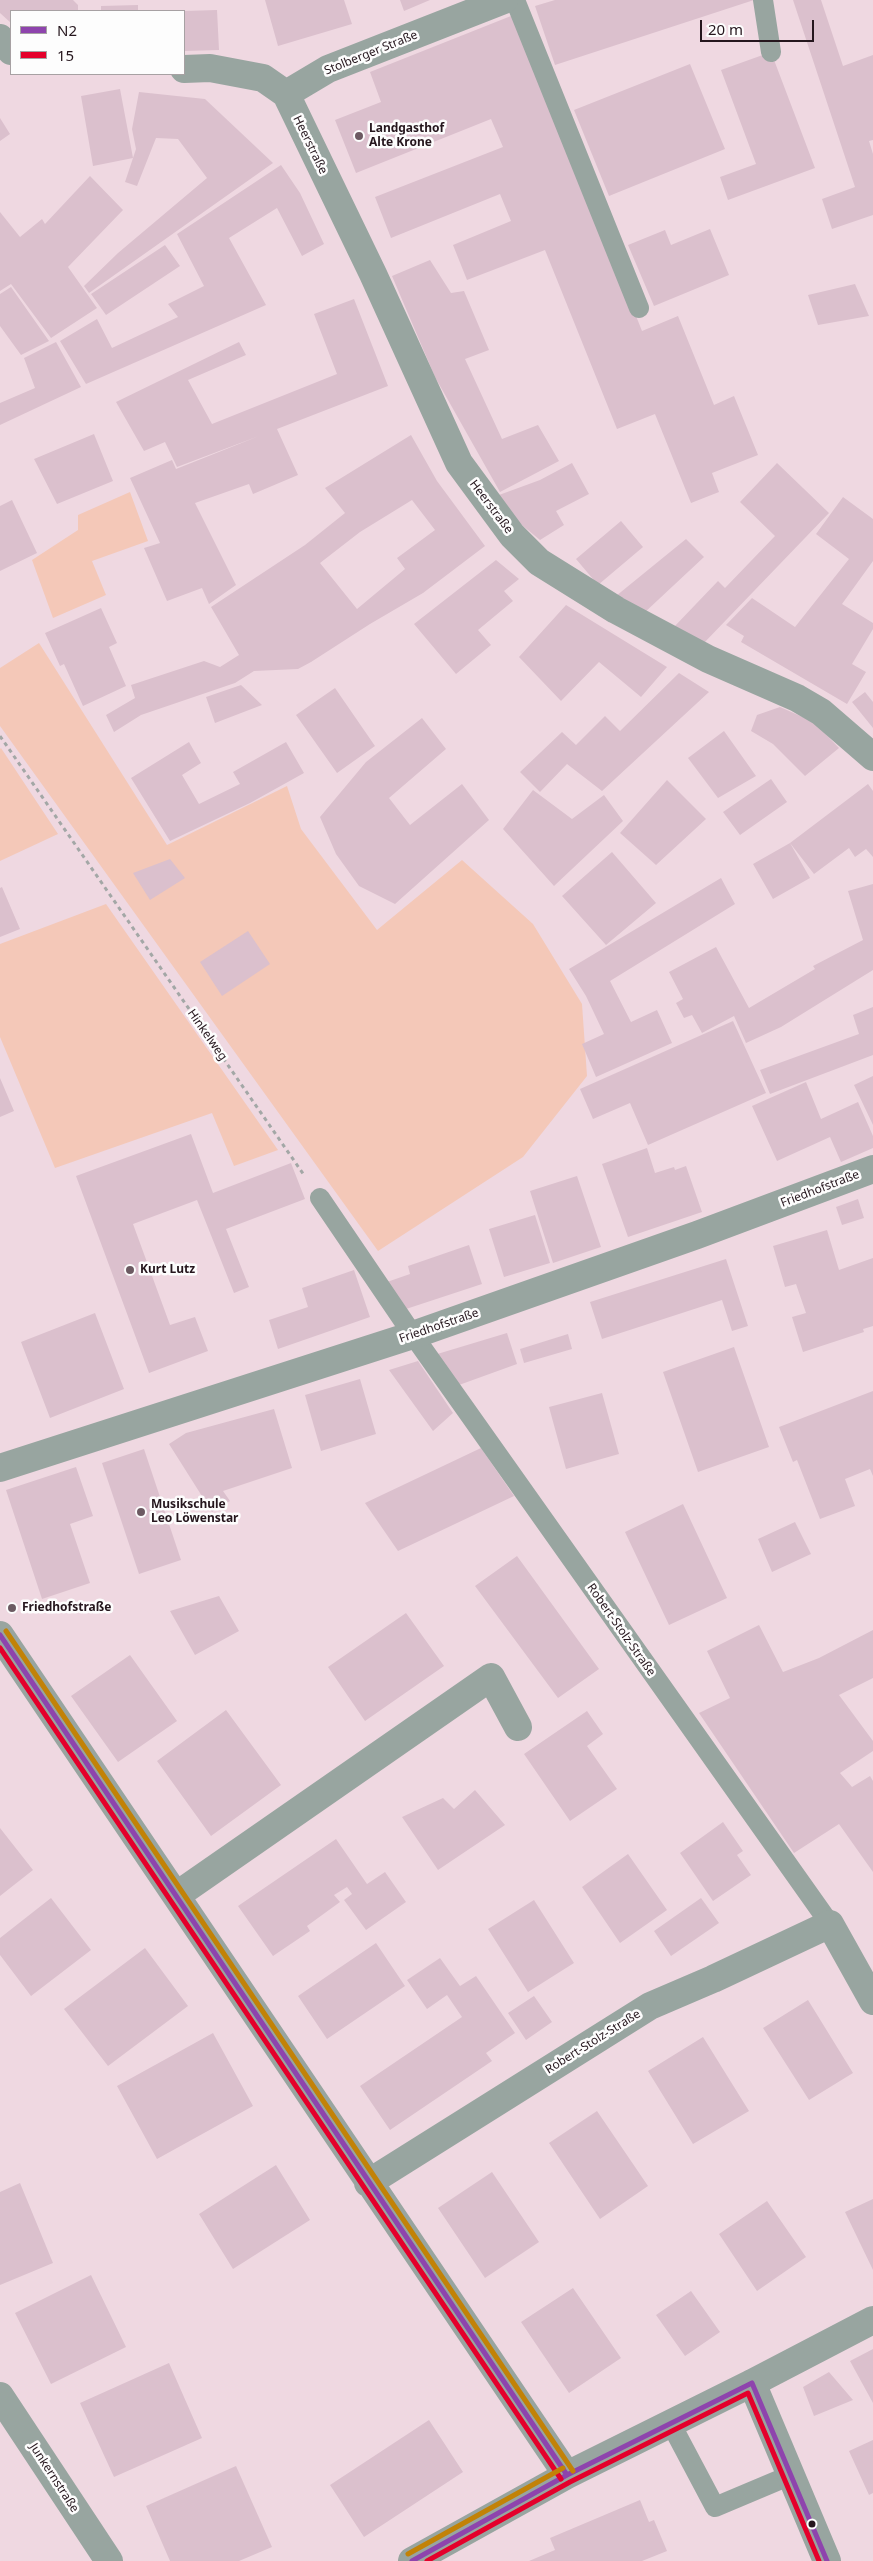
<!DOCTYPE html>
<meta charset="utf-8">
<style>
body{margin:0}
#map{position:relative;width:873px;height:2561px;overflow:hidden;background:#efd8e1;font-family:"Noto Sans",sans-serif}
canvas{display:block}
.legend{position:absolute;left:10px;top:10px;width:175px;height:65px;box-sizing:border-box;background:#fdfdfd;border:1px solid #a7a1a3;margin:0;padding:6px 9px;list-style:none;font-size:15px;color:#25161d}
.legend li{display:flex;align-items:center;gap:10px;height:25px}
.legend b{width:25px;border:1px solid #a7a1a3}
.scale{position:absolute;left:700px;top:20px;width:114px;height:22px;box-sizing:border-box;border:2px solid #25161d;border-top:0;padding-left:6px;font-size:15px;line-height:18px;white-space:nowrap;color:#25161d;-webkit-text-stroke:4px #fdfdfd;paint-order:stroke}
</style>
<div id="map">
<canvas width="873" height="2561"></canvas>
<ul class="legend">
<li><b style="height:6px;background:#8e44ad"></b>N2</li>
<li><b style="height:6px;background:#e4002b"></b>15</li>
</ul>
<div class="scale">20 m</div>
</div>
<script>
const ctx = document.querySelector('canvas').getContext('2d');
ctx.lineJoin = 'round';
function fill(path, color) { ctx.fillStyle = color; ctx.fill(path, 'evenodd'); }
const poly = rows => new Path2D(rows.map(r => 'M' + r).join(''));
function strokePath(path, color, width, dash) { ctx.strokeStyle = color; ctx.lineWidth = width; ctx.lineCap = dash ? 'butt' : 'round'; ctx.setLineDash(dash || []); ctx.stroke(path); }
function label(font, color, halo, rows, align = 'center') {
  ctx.font = font + ' "Noto Sans",sans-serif'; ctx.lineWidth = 5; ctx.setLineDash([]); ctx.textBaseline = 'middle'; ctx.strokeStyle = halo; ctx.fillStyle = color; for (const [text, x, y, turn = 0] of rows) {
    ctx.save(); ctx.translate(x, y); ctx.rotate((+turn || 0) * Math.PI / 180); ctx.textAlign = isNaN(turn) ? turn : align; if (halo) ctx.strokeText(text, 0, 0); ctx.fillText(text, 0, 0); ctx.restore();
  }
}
const green = poly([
 [130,492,148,541,92,561,106,595,53,618,32,560,78,530,78,515],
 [39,643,167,845,287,786,301,829,377,930,462,860,533,924,582,1004,587,1076,523,1157,378,1251,0,726,0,668],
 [1,748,58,834,0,861,0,749],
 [106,904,278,1150,234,1166,212,1113,55,1168,0,1037,0,944]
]);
const building = poly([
 [0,0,73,0,78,5,78,11,11,11,11,23,0,13],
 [265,0,344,0,352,24,278,46],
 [400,0,430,0,404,11],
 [555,0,754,0,555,65,535,6],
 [793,0,821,0,843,66,873,55,873,140,869,141,873,154,873,215,832,229,822,199,855,187],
 [138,5,138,11,101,11,101,6],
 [217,10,219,50,184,51,184,11],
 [516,14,642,331,678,316,714,405,734,396,758,455,712,473,719,492,691,503,655,414,617,429,545,250,467,280,453,245,511,221,500,194,391,238,375,197,503,147,491,119,356,173,335,120,381,102,370,72],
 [771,52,815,168,728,200,720,177,756,164,721,70],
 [690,64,725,149,609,196,574,110],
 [120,89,133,158,93,166,81,96],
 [139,92,205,99,273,163,89,293,84,286,118,253,207,178,178,139,156,138,137,186,125,182,136,149,132,129],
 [0,118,10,134,0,141],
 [281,165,300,193,324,244,302,256,277,208,229,238,266,305,86,384,60,341,97,319,112,348,178,317,168,304,204,286,177,234],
 [90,176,123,210,68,267,97,308,51,338,11,284,0,291,0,212,20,237,42,219,45,224],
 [710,229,729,275,654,306,628,245,665,230,671,245],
 [165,245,180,266,106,315,91,294],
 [430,260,451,293,464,291,489,350,465,359,502,439,538,425,559,461,500,492,435,377,392,276],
 [855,284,869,316,818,325,808,295],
 [11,287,49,341,21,355,0,326,0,294],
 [354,299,388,386,277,429,298,475,253,494,249,484,195,503,236,585,209,604,202,588,167,601,144,548,160,543,130,478,172,460,176,469,259,436,177,467,165,442,144,451,116,402,239,342,246,355,188,380,212,424,337,374,314,314],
 [56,342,81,387,0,425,0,403,35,388,24,358],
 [94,434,113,481,57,504,34,459],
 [411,435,437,481,485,546,423,593,370,624,311,662,298,669,254,671,235,683,141,715,114,732,106,715,135,698,131,685,204,661,220,667,239,655,211,607,305,545,345,513,325,488],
 [412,500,435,530,397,558,405,569,357,609,320,563,360,532],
 [572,463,589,494,556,511,564,525,540,540,511,516,499,495,540,480],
 [777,463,829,513,703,644,673,628,718,581,725,588,775,536,740,502],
 [843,497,873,519,873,561,842,604,873,623,873,629,852,664,866,672,847,704,741,642,744,636,726,625,752,598,795,627,849,559,816,534],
 [12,500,37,553,0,571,0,506],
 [621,521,643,547,598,585,576,559],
 [686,539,704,557,643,614,616,596],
 [496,560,519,579,504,591,513,601,478,630,491,645,456,674,414,624],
 [566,605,667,667,641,697,599,662,561,701,519,657],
 [101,608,117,643,109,647,126,686,83,706,64,664,60,666,45,633],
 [679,673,709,692,602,791,567,764,540,792,520,772,562,732,576,745,605,716,620,731],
 [241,685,262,705,215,723,206,697],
 [335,688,375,746,337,773,296,715],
 [865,692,873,702,873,728,852,702],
 [780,707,814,722,839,748,805,776,773,744,751,731,757,715],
 [422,718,446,749,389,798,410,825,462,784,489,820,395,904,359,886,336,854,320,817,366,762],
 [724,731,756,776,718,798,688,758],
 [189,742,201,763,182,775,199,804,240,784,233,772,286,742,304,773,250,803,170,841,131,778],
 [771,779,787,802,740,835,723,812],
 [667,780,706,819,656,865,620,833],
 [868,784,873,791,873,857,866,849,855,857,849,848,814,874,790,843],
 [533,790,572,819,604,795,623,821,554,886,503,829],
 [790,843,810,878,773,899,753,864],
 [612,852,656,903,606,945,562,896],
 [170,859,185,878,150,900,133,873],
 [721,878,735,904,610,981,631,1022,657,1010,672,1043,596,1077,582,1044,604,1034,586,996,569,969],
 [873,884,873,970,781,1027,746,1043,734,1016,702,1033,692,1015,684,1018,676,1003,683,999,669,972,716,947,749,1008,815,969,813,966,863,940,848,891],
 [2,887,20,929,0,937,0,888],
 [248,931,270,964,222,996,200,962],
 [873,1007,873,1055,770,1094,760,1070,859,1034,853,1015],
 [733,1021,766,1093,648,1145,630,1103,593,1119,580,1089],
 [873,1076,873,1125,854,1085],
 [0,1078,14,1111,0,1117],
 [806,1082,821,1119,858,1102,873,1136,873,1148,841,1162,830,1137,777,1161,752,1106],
 [191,1134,213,1193,291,1163,305,1199,226,1229,249,1287,234,1293,197,1200,133,1224,170,1325,195,1317,208,1351,149,1373,76,1176],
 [647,1148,655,1173,674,1167,675,1170,686,1166,702,1212,628,1237,602,1164],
 [577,1176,601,1247,553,1263,530,1191],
 [858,1199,864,1218,842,1225,836,1207],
 [535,1215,550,1263,504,1277,489,1229],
 [827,1230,839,1270,873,1258,873,1326,863,1329,864,1332,803,1352,792,1317,806,1313,796,1284,785,1287,773,1246],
 [469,1245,482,1284,403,1310,387,1282,410,1274,408,1266],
 [726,1259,748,1326,732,1331,722,1300,602,1339,590,1302],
 [354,1270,370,1317,278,1349,269,1320,308,1307,302,1288],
 [95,1313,124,1389,50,1418,21,1342],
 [507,1333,517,1364,459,1385,434,1355],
 [568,1334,572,1349,524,1363,520,1349],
 [734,1347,769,1447,698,1472,663,1372],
 [418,1361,453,1413,433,1431,389,1370],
 [360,1379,376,1434,321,1451,305,1395],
 [873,1391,873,1476,870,1469,845,1479,855,1506,820,1519,797,1460,793,1462,779,1427],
 [602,1393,619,1454,566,1469,549,1407],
 [274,1409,292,1468,223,1491,230,1501,212,1512,169,1444,186,1433],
 [481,1448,514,1496,398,1551,365,1503],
 [144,1449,181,1560,139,1574,102,1463],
 [76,1467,93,1516,70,1524,90,1583,42,1599,6,1490],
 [683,1504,727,1598,669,1625,625,1532],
 [795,1522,811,1554,772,1572,758,1539],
 [517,1556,599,1669,558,1698,475,1586],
 [219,1596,239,1631,195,1655,170,1611],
 [406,1613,444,1666,365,1721,328,1667],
 [759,1625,783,1672,819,1658,873,1630,873,1678,839,1695,873,1741,873,1751,840,1773,852,1787,870,1776,873,1781,873,1872,839,1824,794,1853,699,1713,730,1698,707,1651],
 [130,1655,177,1721,118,1762,71,1696],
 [226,1710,281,1785,211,1836,157,1761],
 [587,1711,603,1734,587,1746,617,1789,570,1821,524,1754],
 [475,1790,505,1825,438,1870,402,1817,443,1798,454,1809],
 [723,1822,743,1851,737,1855,751,1875,713,1901,680,1853],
 [0,1828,33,1870,0,1896],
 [336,1839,367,1884,385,1872,406,1902,366,1930,344,1900,352,1894,347,1887,334,1895,340,1902,307,1926,310,1931,273,1956,238,1906],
 [628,1854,667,1910,620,1943,582,1887],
 [51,1898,91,1950,31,1996,0,1955,0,1938],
 [701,1898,719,1923,671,1956,654,1931],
 [534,1900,574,1963,528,1992,488,1929],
 [376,1943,405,1986,327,2039,298,1996],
 [145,1948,188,2006,108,2066,64,2009],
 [440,1958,460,1986,476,1976,515,2033,486,2053,492,2061,390,2130,360,2086,462,2017,447,1995,427,2009,407,1980],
 [534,1996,552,2022,526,2040,508,2013],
 [808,2000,853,2073,809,2100,763,2028],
 [213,2033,253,2106,157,2159,117,2086],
 [703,2037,749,2111,693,2144,648,2071],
 [597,2111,648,2186,600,2219,549,2143],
 [276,2165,310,2220,233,2269,199,2214],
 [492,2172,539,2242,485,2278,438,2208],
 [20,2183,53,2263,0,2285,0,2192],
 [873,2199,873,2270,845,2212],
 [767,2201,806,2257,757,2291,719,2234],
 [91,2275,126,2347,51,2384,15,2313],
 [573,2288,621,2358,569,2393,521,2322],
 [691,2291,720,2332,685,2356,656,2315],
 [873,2349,873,2403,850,2361],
 [169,2363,202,2438,114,2477,80,2403],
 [829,2372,853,2400,814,2416,803,2387],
 [429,2420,463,2472,364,2537,330,2485],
 [873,2440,873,2493,869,2495,849,2451],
 [236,2466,272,2547,239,2561,170,2561,146,2506],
 [640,2500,649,2522,654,2520,667,2551,642,2561,529,2561,555,2550,550,2538]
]);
const path = poly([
 [0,736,304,1175]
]);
const lane = poly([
 [515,0,639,308],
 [763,0,771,52],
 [320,1198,413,1335,830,1924],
 [671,2424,715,2507,791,2475]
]);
const street = poly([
 [0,38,11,51],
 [184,69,210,68,263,78,286,94,373,274,459,463,512,535,539,562,616,610,708,659,797,698,821,712,873,757],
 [286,94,328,69,504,0],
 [0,1468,413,1335,697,1235,873,1169],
 [0,1635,567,2475],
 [177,1895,491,1677,518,1727],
 [368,2183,650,2006,713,1979,830,1924,873,2001],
 [752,2383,827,2561],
 [0,2396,109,2561],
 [412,2561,567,2475,752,2383,873,2320]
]);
const bus1 = poly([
 [0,1635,567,2475],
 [752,2383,827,2561],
 [412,2561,567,2475,752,2383]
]);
const bus2 = poly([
 [0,1648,561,2479],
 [427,2561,570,2482,748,2393,819,2561]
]);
const bus3 = poly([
 [6,1631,573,2471],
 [408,2554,563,2468]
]);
const markers = [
 [359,136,5,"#6c5a62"],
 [130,1270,5,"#6c5a62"],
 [141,1512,5,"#6c5a62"],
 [12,1608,5,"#6c5a62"],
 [812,2524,4.5,"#25161d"]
];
const streetNames = [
 ["Stolberger Straße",371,53,-22],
 ["Heerstraße",310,145,64],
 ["Heerstraße",491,507,53],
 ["Hinkelweg",207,1035,55],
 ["Friedhofstraße",820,1189,-21],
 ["Friedhofstraße",439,1326,-19],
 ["Robert-Stolz-Straße",621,1630,55],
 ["Robert-Stolz-Straße",593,2042,-32],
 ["Junkernstraße",54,2478,57]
];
const poiNames = [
 ["Landgasthof",369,129],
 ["Alte Krone",369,143],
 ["Kurt Lutz",140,1270],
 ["Musikschule",151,1505],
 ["Leo Löwenstar",151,1519],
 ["Friedhofstraße",22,1608]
];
fill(green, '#f4c8b8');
fill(building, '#dbc0cd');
strokePath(path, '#a3a7a6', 3, [4, 4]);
strokePath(lane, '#98a5a0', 20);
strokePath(street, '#98a5a0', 28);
strokePath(bus1, '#8e44ad', 5);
strokePath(bus2, '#e4002b', 5);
strokePath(bus3, '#c28207', 5);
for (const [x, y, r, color] of markers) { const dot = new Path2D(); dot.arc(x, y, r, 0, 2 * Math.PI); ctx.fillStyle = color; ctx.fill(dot); strokePath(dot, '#fdfdfd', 2); }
label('12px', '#25161d', '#fdfdfd', streetNames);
label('bold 12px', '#25161d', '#fdfdfd', poiNames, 'left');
</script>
